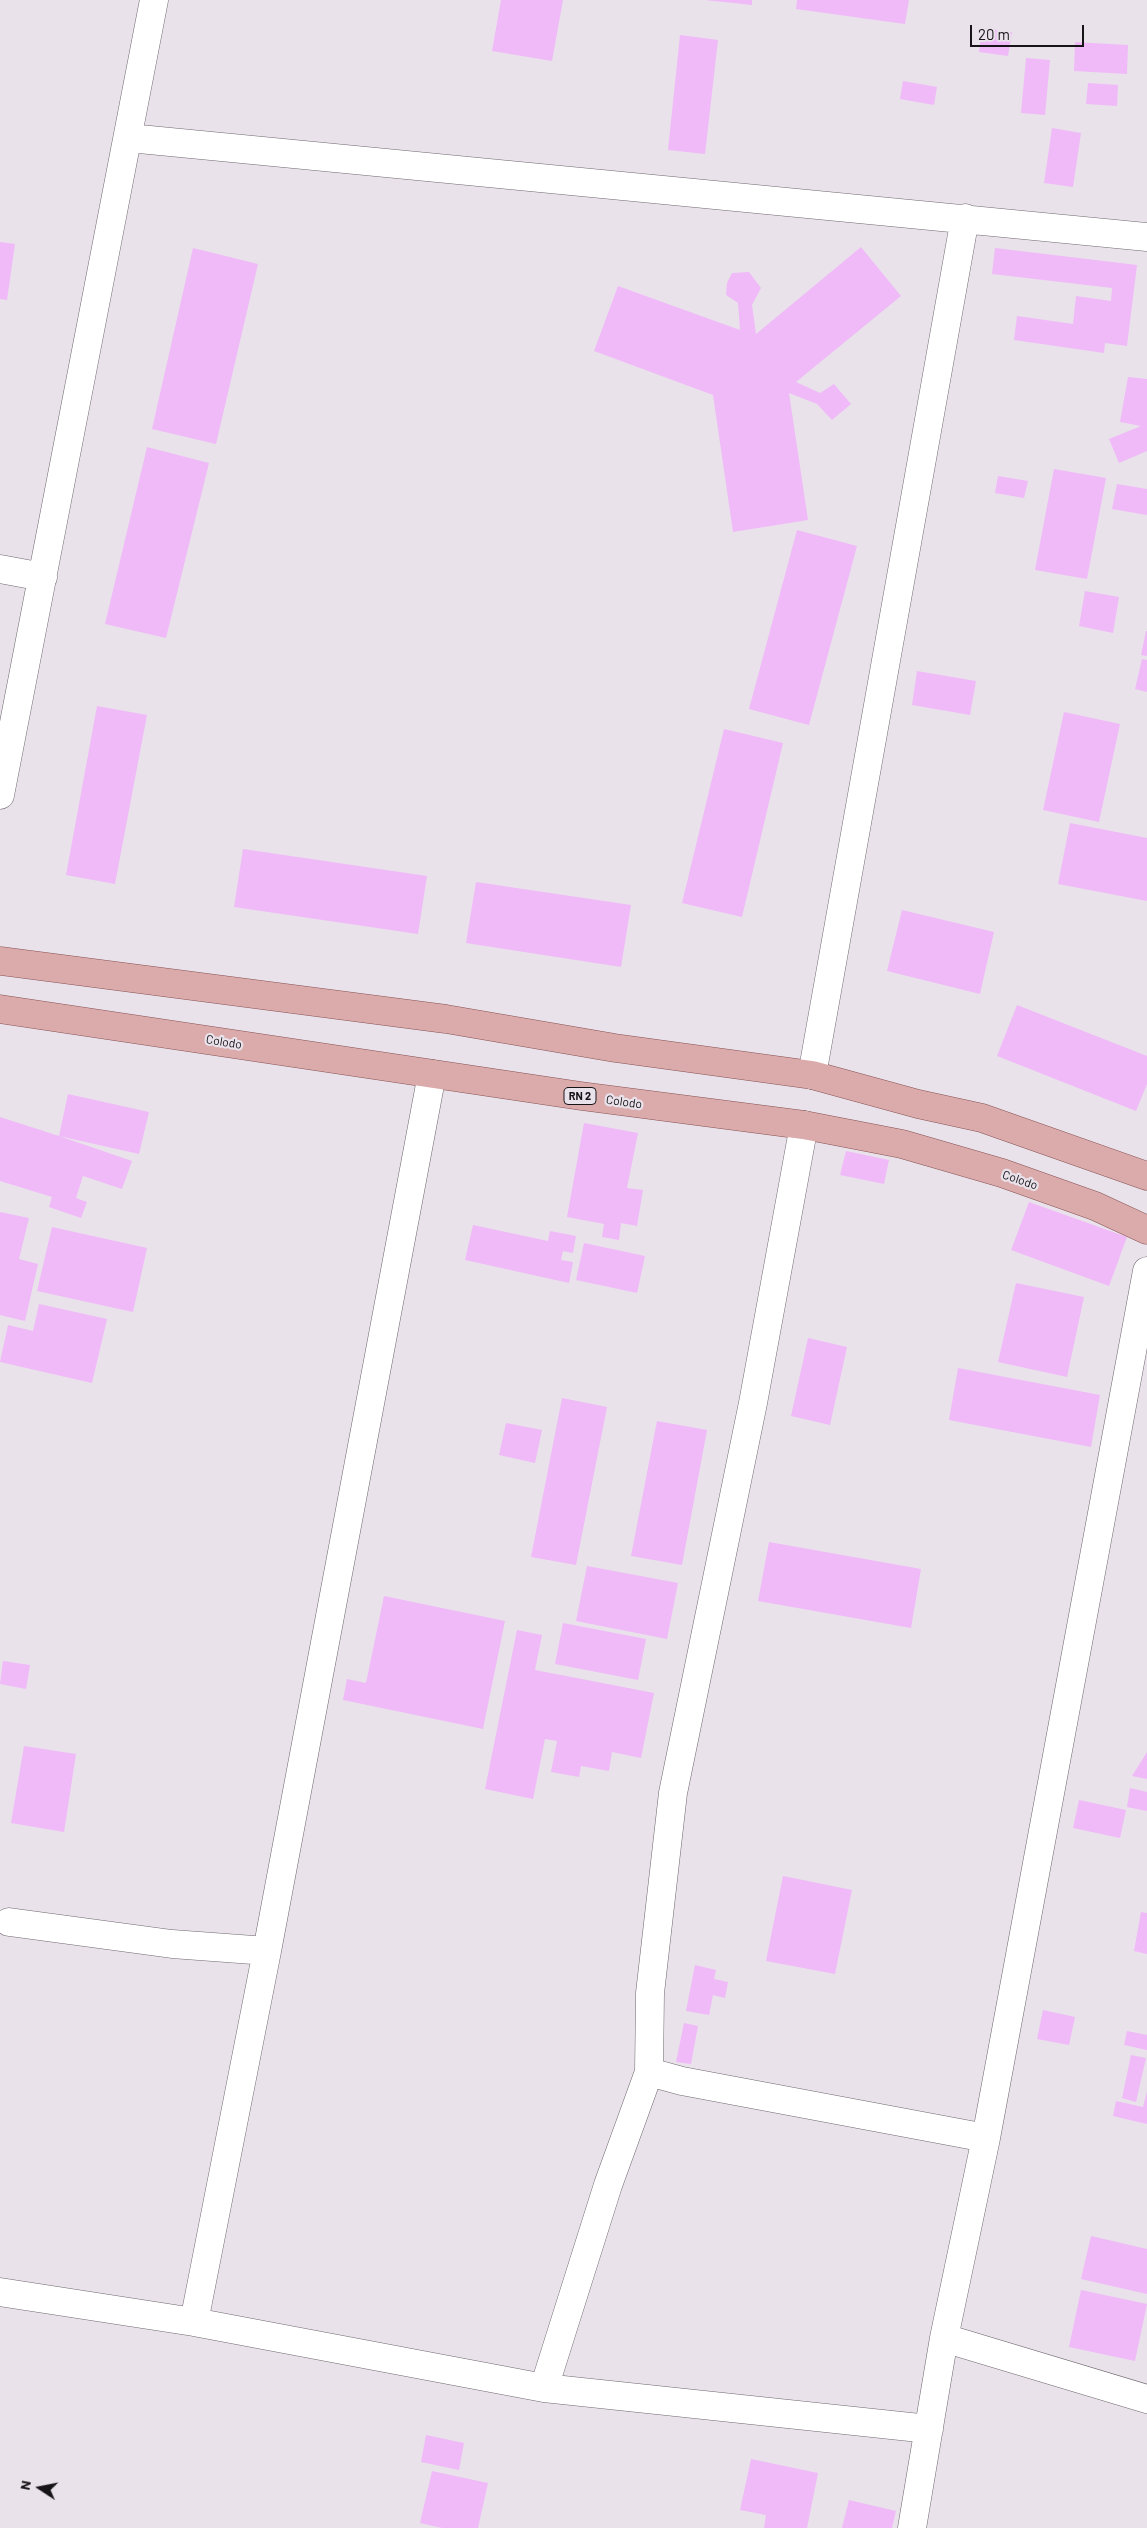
<!DOCTYPE html>
<style>
body{margin:0}
#map{position:relative;width:1147px;height:2528px;overflow:hidden;background:#e9e2ea;font-family:Barlow,sans-serif}
canvas{display:block}
.north{position:absolute;left:15px;top:2463px;width:50px;height:50px;-webkit-text-stroke:4px #e9e2ea;paint-order:stroke;rotate:281deg;font-size:14px;font-weight:700;line-height:20px;text-align:center;color:#171417}
.north::after{content:'';display:block;margin:auto;width:18px;height:22px;background:#171417;clip-path:polygon(50% 0,100% 100%,50% 72%,0 100%)}
.scale{position:absolute;left:970px;top:25px;width:114px;height:22px;box-sizing:border-box;border:2px solid #171417;border-top:0;padding-left:6px;font-size:15px;line-height:18px;white-space:nowrap;color:#171417;-webkit-text-stroke:4px #e9e2ea;paint-order:stroke}
</style>
<div id="map">
<canvas width="1147" height="2528"></canvas>
<div class="north">N</div>
<div class="scale">20 m</div>
</div>
<script>
const ctx = document.querySelector('canvas').getContext('2d');
ctx.lineJoin = 'round';
function fill(path, color) { ctx.fillStyle = color; ctx.fill(path, 'evenodd'); }
const poly = rows => new Path2D(rows.map(r => 'M' + r).join(''));
function strokePath(path, color, width, dash) { ctx.strokeStyle = color; ctx.lineWidth = width; ctx.lineCap = dash ? 'butt' : 'round'; ctx.setLineDash(dash || []); ctx.stroke(path); }
function label(font, color, halo, rows, align = 'center') {
  ctx.font = font + ' Barlow,sans-serif'; ctx.lineWidth = 4.5; ctx.setLineDash([]); ctx.textBaseline = 'middle'; ctx.strokeStyle = halo; ctx.fillStyle = color; for (const [text, x, y, turn = 0] of rows) {
    ctx.save(); ctx.translate(x, y); ctx.rotate((+turn || 0) * Math.PI / 180); ctx.textAlign = isNaN(turn) ? turn : align; if (halo) ctx.strokeText(text, 0, 0); ctx.fillText(text, 0, 0); ctx.restore();
  }
}
const building = poly([
 [501,0,563,0,552,61,492,51],
 [705,0,752,0,752,5],
 [797,0,909,0,905,24,796,9],
 [982,28,1012,32,1008,56,979,52],
 [680,35,718,40,705,154,668,150],
 [1075,42,1128,45,1127,74,1074,71],
 [1026,58,1050,60,1045,115,1021,113],
 [903,81,937,87,934,105,900,99],
 [1088,83,1118,85,1117,106,1086,104],
 [1052,128,1081,133,1073,187,1044,183],
 [0,242,15,244,7,300,0,299],
 [861,247,901,296,796,382,820,393,834,384,851,404,832,420,817,404,789,393,808,520,733,532,713,395,594,351,618,286,740,330,738,303,726,295,727,283,732,273,749,272,761,288,752,305,756,334],
 [193,248,258,264,216,444,152,429],
 [995,248,1137,265,1127,346,1105,343,1104,353,1014,340,1017,316,1073,324,1076,296,1111,301,1112,288,992,274],
 [1128,377,1147,379,1147,451,1119,463,1109,439,1141,426,1120,422],
 [147,447,209,463,166,638,105,624],
 [1054,469,1106,478,1087,579,1035,570],
 [998,476,1028,481,1024,498,995,493],
 [1117,484,1147,489,1147,515,1112,509],
 [797,530,857,546,809,725,749,709],
 [1085,591,1119,597,1113,633,1079,626],
 [1146,631,1147,631,1147,656,1141,655],
 [1142,659,1147,660,1147,692,1135,689],
 [917,671,976,681,970,715,912,705],
 [97,706,147,715,115,884,66,875],
 [1064,712,1120,724,1099,822,1043,810],
 [724,729,783,743,742,917,682,903],
 [1070,823,1147,838,1147,901,1058,884],
 [243,849,427,876,418,934,234,907],
 [476,882,631,905,621,967,466,943],
 [902,910,994,932,980,994,887,971],
 [1017,1005,1147,1056,1147,1084,1136,1111,997,1056],
 [68,1094,149,1112,139,1154,59,1136,132,1161,122,1189,83,1176,76,1198,87,1202,81,1218,49,1207,52,1197,0,1181,0,1117,59,1136],
 [584,1123,638,1133,627,1188,643,1190,637,1226,621,1223,619,1240,602,1237,604,1224,567,1217],
 [846,1151,889,1160,884,1184,840,1175],
 [1029,1202,1127,1237,1109,1286,1011,1250],
 [0,1212,29,1218,19,1259,38,1264,25,1321,0,1315],
 [473,1225,548,1241,550,1231,576,1236,573,1253,563,1251,561,1260,573,1262,569,1283,465,1260],
 [52,1227,147,1248,133,1312,37,1291],
 [584,1243,645,1256,637,1293,576,1280],
 [1016,1283,1084,1297,1067,1377,998,1362],
 [39,1304,107,1319,92,1383,0,1362,8,1325,33,1331],
 [808,1338,847,1347,830,1425,791,1416],
 [958,1368,1100,1395,1091,1447,949,1420],
 [562,1398,607,1407,576,1565,531,1557],
 [657,1421,707,1430,682,1565,631,1556],
 [506,1423,542,1430,535,1463,499,1455],
 [769,1542,921,1569,911,1628,758,1601],
 [587,1566,678,1583,667,1639,576,1621],
 [384,1596,505,1621,483,1729,343,1700,347,1679,366,1683],
 [563,1623,646,1639,638,1680,555,1664],
 [517,1630,542,1635,535,1670,654,1693,641,1758,612,1752,609,1771,581,1766,579,1777,551,1772,557,1741,545,1739,533,1799,485,1789],
 [3,1661,30,1665,26,1689,0,1684],
 [24,1746,76,1754,64,1832,11,1823],
 [1147,1752,1147,1779,1132,1776],
 [1130,1788,1147,1792,1147,1811,1127,1807],
 [1079,1800,1126,1810,1120,1838,1073,1828],
 [783,1876,852,1890,835,1974,766,1961],
 [1141,1912,1147,1913,1147,1954,1134,1951],
 [695,1965,716,1970,714,1979,728,1982,725,1998,713,1995,709,2015,686,2011],
 [1043,2010,1075,2017,1069,2045,1037,2039],
 [684,2023,698,2026,691,2064,676,2062],
 [1127,2031,1147,2035,1147,2050,1124,2045],
 [1131,2055,1146,2058,1136,2102,1122,2098],
 [1147,2091,1147,2124,1113,2116,1116,2101,1143,2107],
 [1091,2236,1147,2249,1147,2294,1081,2279],
 [1081,2290,1147,2304,1135,2361,1069,2347],
 [426,2435,464,2443,459,2470,421,2462],
 [751,2459,818,2473,807,2528,764,2528,766,2515,740,2510],
 [432,2471,488,2483,478,2528,442,2528,420,2523],
 [849,2500,896,2511,892,2528,842,2528]
]);
const minor = poly([
 [129,138,1147,237],
 [0,569,43,577],
 [0,795,154,0],
 [812,1075,965,218],
 [804,1125,753,1403,673,1793,650,1993,649,2072,682,2081,986,2138],
 [9,1922,172,1944,267,1951,194,2322],
 [267,1951,432,1074],
 [0,2292,194,2322,544,2388,929,2429],
 [944,2338,1147,2399],
 [544,2388,608,2185,649,2072],
 [912,2528,944,2338,986,2138,1147,1271]
]);
const primary = poly([
 [0,961,446,1019,615,1048,812,1075,918,1104,982,1118,1147,1176],
 [0,1009,581,1096,804,1125,902,1144,1002,1173,1095,1206,1147,1230]
]);
const shields = [
 [580,1096,32]
];
const shieldNames = [
 ["RN 2",580,1096]
];
const streetNames = [
 ["Colodo",224,1042,9],
 ["Colodo",624,1102,8],
 ["Colodo",1020,1180,19]
];
fill(building, '#f0baf9');
strokePath(minor, '#6f696f', 29);
strokePath(primary, '#875254', 29);
strokePath(minor, '#fff', 28);
strokePath(primary, '#dbabac', 28);
for (const [x, y, w] of shields) { const box = new Path2D(); box.roundRect(x - w / 2, y - 8.5, w, 17, 4); ctx.fillStyle = '#e9e2ea'; ctx.fill(box); strokePath(box, '#171417', 1); }
label('bold 11px', '#171417', null, shieldNames);
label('12px', '#171417', '#e9e2ea', streetNames);
</script>
